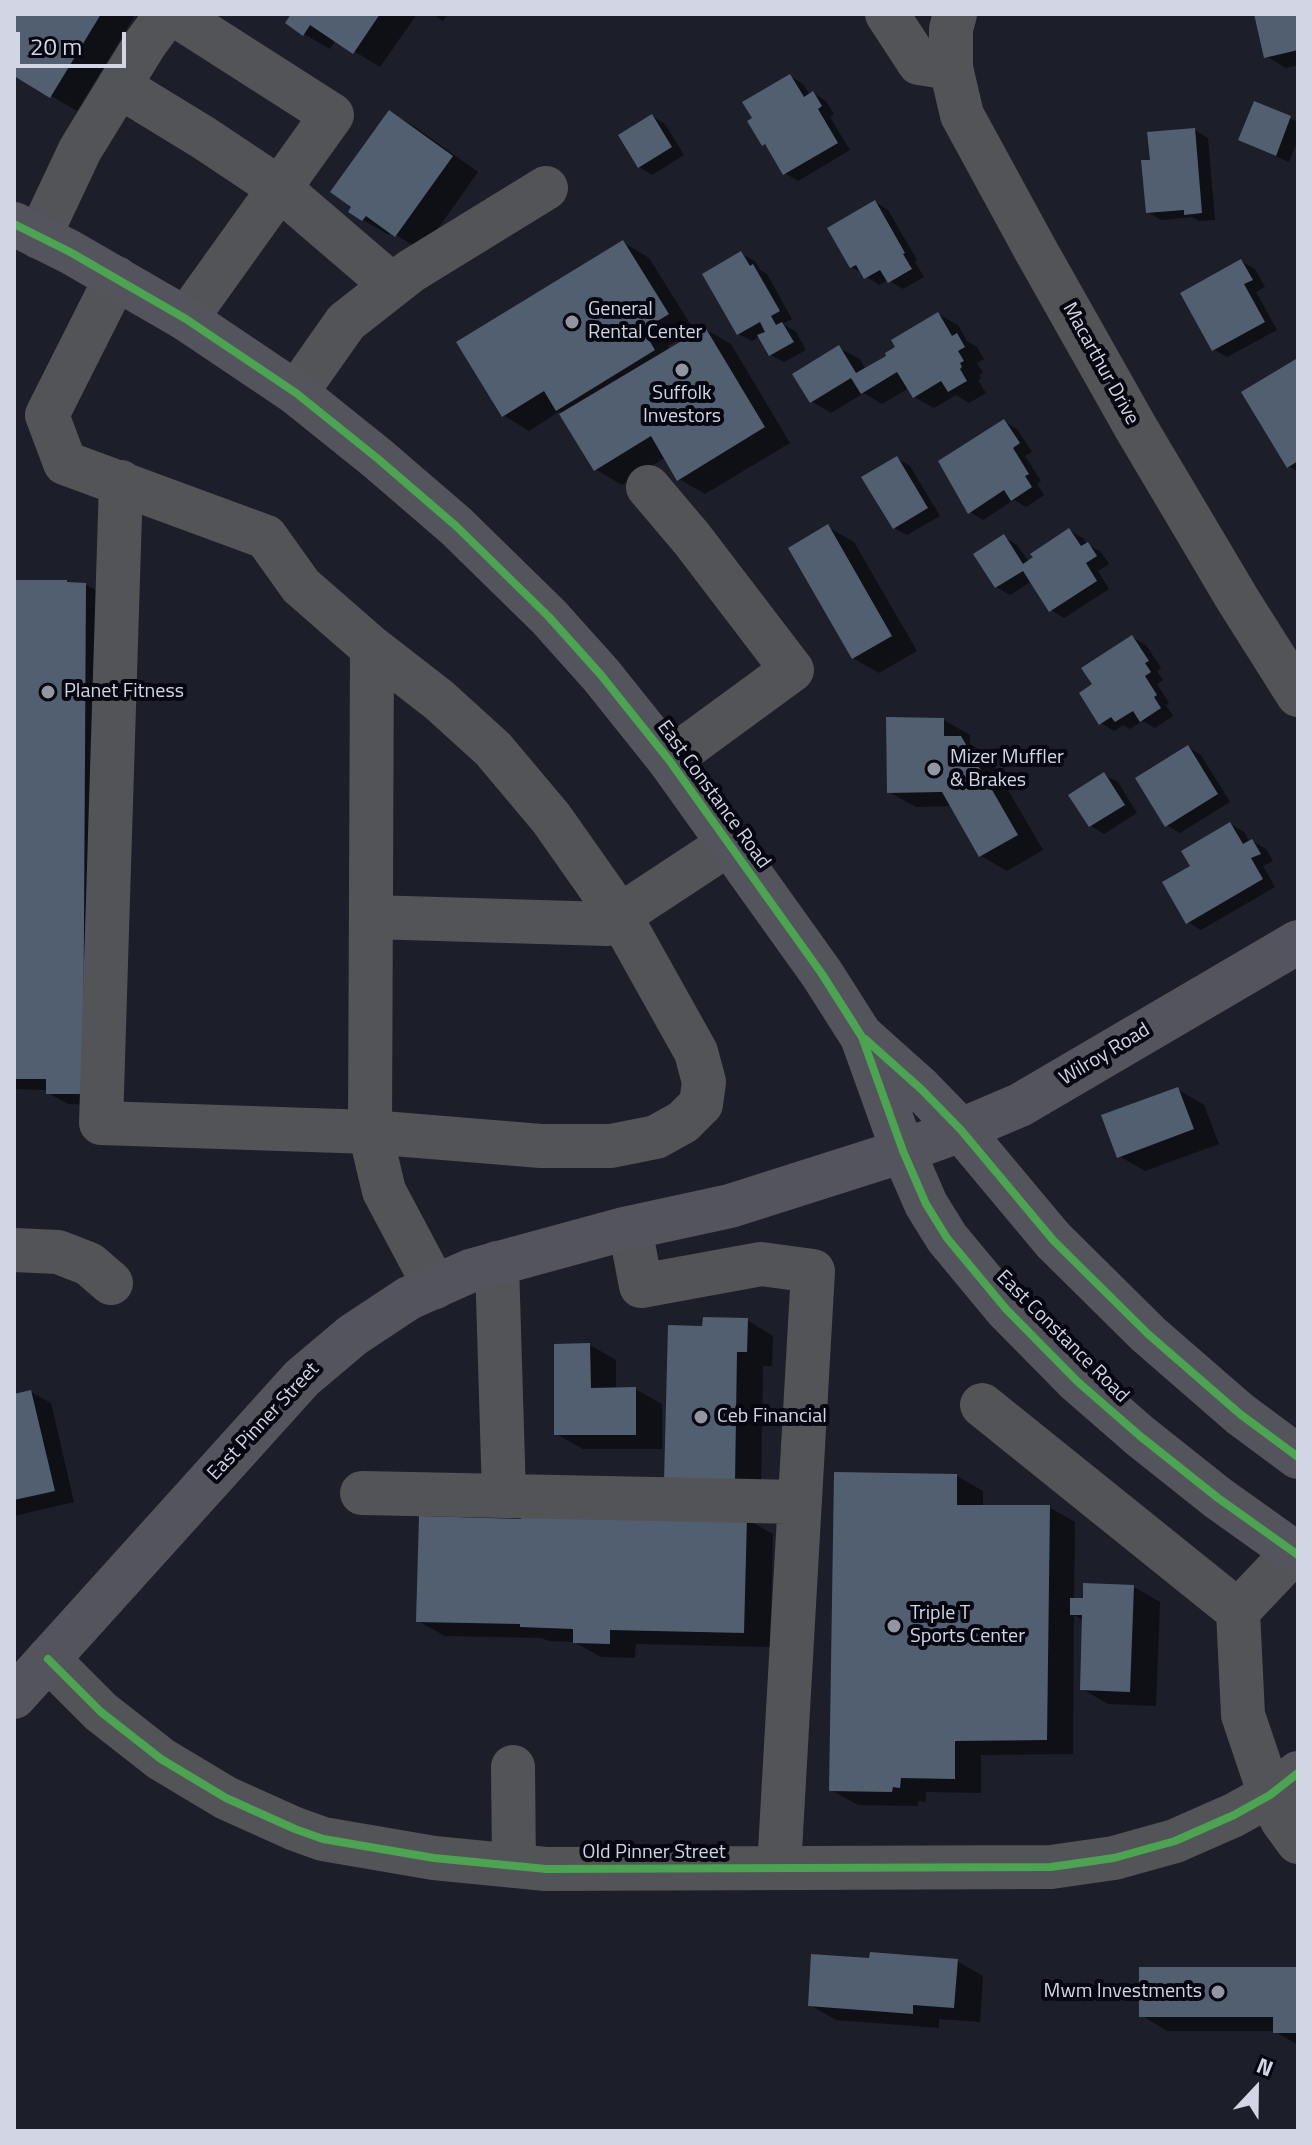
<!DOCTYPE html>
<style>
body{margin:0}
#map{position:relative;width:1312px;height:2145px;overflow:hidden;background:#1c1e29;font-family:"Titillium Web",sans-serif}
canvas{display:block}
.frame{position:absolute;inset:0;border:16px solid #d2d6e4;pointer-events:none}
.north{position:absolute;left:1216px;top:2049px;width:80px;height:80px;-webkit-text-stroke:6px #05060f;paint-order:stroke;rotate:22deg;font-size:22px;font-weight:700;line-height:32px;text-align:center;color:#d2d6e4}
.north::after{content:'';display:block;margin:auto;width:28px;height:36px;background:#d2d6e4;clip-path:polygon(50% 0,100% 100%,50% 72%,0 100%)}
.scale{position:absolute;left:16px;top:32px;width:110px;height:36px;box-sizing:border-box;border:4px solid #d2d6e4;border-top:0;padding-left:10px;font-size:24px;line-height:28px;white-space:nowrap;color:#d2d6e4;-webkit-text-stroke:6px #05060f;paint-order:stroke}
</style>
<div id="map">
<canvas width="1312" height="2145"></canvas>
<div class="frame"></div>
<div class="north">N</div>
<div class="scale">20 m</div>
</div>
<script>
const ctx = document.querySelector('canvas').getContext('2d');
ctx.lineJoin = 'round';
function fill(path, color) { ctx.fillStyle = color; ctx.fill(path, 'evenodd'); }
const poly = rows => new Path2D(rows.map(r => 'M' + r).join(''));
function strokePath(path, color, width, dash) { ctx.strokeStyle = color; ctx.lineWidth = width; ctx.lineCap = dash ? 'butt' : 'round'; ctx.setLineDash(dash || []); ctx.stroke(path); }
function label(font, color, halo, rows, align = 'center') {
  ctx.font = font + ' "Titillium Web",sans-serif'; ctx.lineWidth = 8; ctx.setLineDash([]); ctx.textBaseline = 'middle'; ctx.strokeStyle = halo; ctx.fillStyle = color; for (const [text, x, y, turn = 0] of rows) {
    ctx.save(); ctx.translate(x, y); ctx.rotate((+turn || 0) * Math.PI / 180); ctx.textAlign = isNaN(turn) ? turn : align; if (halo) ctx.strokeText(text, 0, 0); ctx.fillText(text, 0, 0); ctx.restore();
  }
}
const shadow = poly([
 [14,14,129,14,134,17,77,111,14,74],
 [293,14,417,14,380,67,336,40,330,49,304,34],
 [432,14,448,14,443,21],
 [1256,14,1298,14,1298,65,1286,68,1266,56],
 [790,76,803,84,810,95,813,93,826,101,834,114,830,117,850,150,798,181,785,173,769,147,763,144],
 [1255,104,1298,122,1298,140,1289,162,1254,147,1240,140],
 [389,112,415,127,478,172,422,251,391,232,389,235,363,220],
 [652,116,665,124,684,155,652,175,639,167],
 [1195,130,1208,138,1215,220,1199,221,1192,217,1161,220,1148,212],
 [875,202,888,210,917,260,915,262,924,277,903,289,888,280,879,285,852,267],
 [623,242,649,258,694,330,668,346,671,350,705,329,731,344,790,443,705,494,679,479,666,457,622,485,595,469,560,411,529,431,503,415],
 [741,254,755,261,760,270,767,274,792,319,783,324,796,332,806,350,784,362,771,355,760,336,752,341,738,334],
 [1241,261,1255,269,1265,287,1256,292,1277,330,1227,357,1213,349],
 [938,314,958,325,967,341,977,347,984,359,977,363,983,372,979,375,981,379,978,380,986,393,969,403,956,395,934,408,914,397,909,388,882,404,864,393,831,413,811,401,839,348,860,359,866,370,889,356],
 [1296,362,1298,363,1298,472,1288,466],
 [1004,421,1017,429,1032,452,1025,456,1041,481,1037,484,1044,495,1026,507,1014,500,983,520,970,512],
 [897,458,910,466,940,516,907,535,894,528],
 [828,527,854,542,917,651,879,673,853,658],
 [1070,531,1083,538,1087,544,1101,552,1109,564,1098,571,1109,589,1064,618,1051,610,1032,581,1010,595,996,587,1004,537,1017,545,1029,562],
 [14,582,86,585,106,596,102,1105,68,1104,48,1093,48,1090,14,1089],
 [1132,637,1146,645,1161,668,1157,671,1163,680,1157,684,1169,703,1166,705,1173,716,1155,728,1142,721,1130,729,1123,725,1114,731,1101,723,1095,685],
 [944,720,970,735,970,744,987,754,1043,850,1007,871,981,856,952,806,916,807,889,792],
 [1188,747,1201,755,1230,802,1180,833,1166,825],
 [1104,775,1118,782,1137,813,1104,834,1091,826,1071,796],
 [1230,824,1244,832,1250,843,1252,841,1266,849,1273,861,1263,866,1275,887,1201,930,1188,922,1193,867],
 [1177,1089,1204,1105,1219,1144,1145,1171,1119,1156],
 [747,1320,773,1336,772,1366,763,1366,761,1496,693,1495,704,1328],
 [590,1345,616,1360,616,1389,635,1389,662,1404,662,1449,583,1449,556,1434],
 [31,1392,51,1403,74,1502,14,1516,14,1396],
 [957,1476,983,1491,983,1507,1049,1507,1075,1522,1074,1600,1134,1587,1160,1602,1156,1706,1108,1704,1082,1689,1084,1621,1074,1615,1073,1754,981,1755,981,1793,926,1792,926,1802,918,1801,918,1806,858,1805,831,1790],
 [746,1519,773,1534,770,1647,636,1644,635,1658,601,1657,574,1642,548,1641,542,1638,445,1636,418,1621,523,1521],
 [957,1961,983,1976,980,2022,939,2019,939,2028,836,2020,810,2005],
 [1298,1969,1298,2045,1274,2031,1167,2031,1141,2015]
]);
const building = poly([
 [14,14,101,14,50,98,14,76],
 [291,14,380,14,353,54,310,25,303,36,285,23],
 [1254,14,1298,14,1298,50,1264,58],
 [790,74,804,97,813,91,822,106,818,109,838,143,783,175,765,144,762,146,747,121,752,118,742,102],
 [1254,101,1291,116,1276,156,1238,140],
 [389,110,453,156,395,237,366,216,362,221,348,212,351,207,330,192],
 [652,114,672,147,638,168,618,135],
 [1195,128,1202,213,1184,215,1184,210,1146,213,1141,160,1150,160,1147,132],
 [875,200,905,253,903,254,912,269,888,283,880,270,864,279,856,265,850,268,827,228],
 [623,240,669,314,643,330,655,350,556,411,544,391,502,417,456,342],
 [741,251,750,266,753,264,780,311,771,316,776,325,782,322,794,342,769,356,757,335,765,332,760,322,737,335,702,274],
 [1241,259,1253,280,1244,284,1265,322,1212,351,1180,293],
 [938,312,952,336,957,333,965,347,958,351,964,361,960,363,962,367,960,369,967,381,948,392,941,381,913,398,897,372,861,394,851,378,810,403,792,374,839,345,856,373,886,356,885,353,895,347,891,340],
 [705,327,765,427,677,481,651,436,594,471,559,414],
 [1296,359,1298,363,1298,461,1287,468,1241,392],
 [1004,419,1020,443,1013,448,1029,474,1025,476,1032,487,1011,501,1004,490,968,514,938,461],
 [897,456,928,508,893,529,861,477],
 [828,524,892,636,852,659,788,548],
 [1069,528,1081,546,1088,542,1097,556,1086,563,1097,581,1049,612,1023,571,995,588,973,554,1004,534,1023,564,1033,557,1030,554],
 [14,580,67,580,67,582,86,583,83,1094,46,1094,46,1079,14,1079],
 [1132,635,1149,661,1145,663,1151,672,1145,676,1157,695,1154,697,1161,708,1140,722,1133,711,1115,722,1111,717,1099,725,1079,693,1092,684,1081,668],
 [886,717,944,718,944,736,961,736,1018,835,979,857,942,792,887,793],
 [1188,745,1218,794,1165,827,1135,778],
 [1104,772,1125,805,1089,827,1068,795],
 [1230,822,1243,844,1252,839,1261,854,1251,858,1263,879,1186,924,1162,882,1190,866,1181,851],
 [1178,1087,1194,1129,1117,1158,1101,1115],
 [703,1317,748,1318,747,1352,737,1352,735,1482,664,1481,668,1325,702,1326],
 [590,1343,591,1388,636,1387,636,1435,554,1435,554,1344],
 [31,1390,55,1491,14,1500,14,1394],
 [834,1472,957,1474,957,1505,1050,1505,1047,1740,955,1741,955,1779,901,1778,900,1788,893,1787,892,1792,829,1791],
 [521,1505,747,1517,744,1633,610,1630,610,1644,573,1643,573,1629,520,1627,520,1624,416,1622,419,1516,521,1519],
 [1083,1583,1134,1585,1130,1692,1080,1690,1082,1615,1070,1615,1070,1598,1083,1598],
 [870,1952,958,1959,954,2008,913,2005,913,2014,808,2006,811,1954,869,1958],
 [1139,1967,1298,1967,1298,2033,1273,2033,1273,2017,1139,2017]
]);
const minor = poly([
 [174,14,332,115,186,319],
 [887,14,919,63,951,68],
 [955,14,951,29,951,68,962,115,1035,249,1136,428,1238,600,1298,695],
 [119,86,204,138,279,188,392,285],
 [39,237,80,150,145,44,167,14],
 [116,278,47,415,65,463,266,537,301,586,372,648,370,1132,384,1191,435,1287],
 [296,393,346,322,411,271,546,188],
 [121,482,101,1123,370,1132,541,1146,611,1146,656,1137,683,1122,701,1104,704,1082,696,1052,620,916,551,818,493,749,439,700,372,648],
 [648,487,692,539,792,670,669,760],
 [371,917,607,924,730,843],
 [630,1228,641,1286,761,1264,813,1271,779,1868],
 [14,1250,58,1252,89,1264,111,1283],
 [497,1263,504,1496],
 [982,1405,1238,1611,1294,1552],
 [362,1493,800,1502],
 [1238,1611,1243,1715,1270,1795,1282,1820,1298,1842],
 [48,1659,101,1712,161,1759,226,1798,295,1829,323,1839,434,1858,546,1869,1051,1867,1114,1858,1175,1841,1234,1815,1270,1795,1298,1773],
 [513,1767,514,1866]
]);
const major = poly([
 [14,224,70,252,186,319,296,393,377,458,456,526,549,617,601,675,669,760,822,974,862,1037,903,1151,926,1204,947,1238,1006,1309,1078,1382,1140,1436,1218,1498,1298,1555],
 [864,1038,921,1089,961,1130,1053,1240,1148,1334,1240,1414,1298,1457],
 [14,1697,302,1378,353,1335,409,1298,470,1271,624,1229,730,1206,903,1151,961,1130,1020,1105,1298,942]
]);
const cycleway = poly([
 [14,224,70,252,186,319,296,393,377,458,456,526,549,617,601,675,669,760,822,974,862,1037,903,1151,926,1204,947,1238,1006,1309,1078,1382,1140,1436,1218,1498,1298,1555],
 [865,1039,921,1089,961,1130,1053,1240,1148,1334,1240,1414,1298,1457],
 [48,1659,101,1712,161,1759,226,1798,295,1829,323,1839,434,1858,546,1869,1051,1867,1114,1858,1175,1841,1234,1815,1270,1795,1298,1773]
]);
const markers = [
 [572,322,8,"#9296a3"],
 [682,370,8,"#9296a3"],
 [48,692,8,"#9296a3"],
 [934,769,8,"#9296a3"],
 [701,1417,8,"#9296a3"],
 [894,1626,8,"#9296a3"],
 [1218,1992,8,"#9296a3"]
];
const poiNames = [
 ["General",588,310],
 ["Rental Center",588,333],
 ["Suffolk",682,394,"center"],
 ["Investors",682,417,"center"],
 ["Planet Fitness",64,692],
 ["Mizer Muffler",950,758],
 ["& Brakes",950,781],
 ["Ceb Financial",717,1417],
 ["Triple T",910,1614],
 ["Sports Center",910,1637],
 ["Mwm Investments",1202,1992,"right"]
];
const streetNames = [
 ["Macarthur Drive",1100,364,61],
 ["East Constance Road",713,795,54],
 ["Wilroy Road",1105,1055,-31],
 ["East Constance Road",1062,1337,45],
 ["East Pinner Street",264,1422,-47],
 ["Old Pinner Street",654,1853]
];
fill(shadow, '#0007');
fill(building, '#525f70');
strokePath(minor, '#535458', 44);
strokePath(major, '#54555c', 44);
strokePath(cycleway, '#4ca352', 8);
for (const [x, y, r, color] of markers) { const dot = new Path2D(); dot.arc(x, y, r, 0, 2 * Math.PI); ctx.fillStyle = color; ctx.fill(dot); strokePath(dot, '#05060f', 3); }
label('20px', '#d2d6e4', '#05060f', poiNames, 'left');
label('20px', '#d2d6e4', '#05060f', streetNames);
</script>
